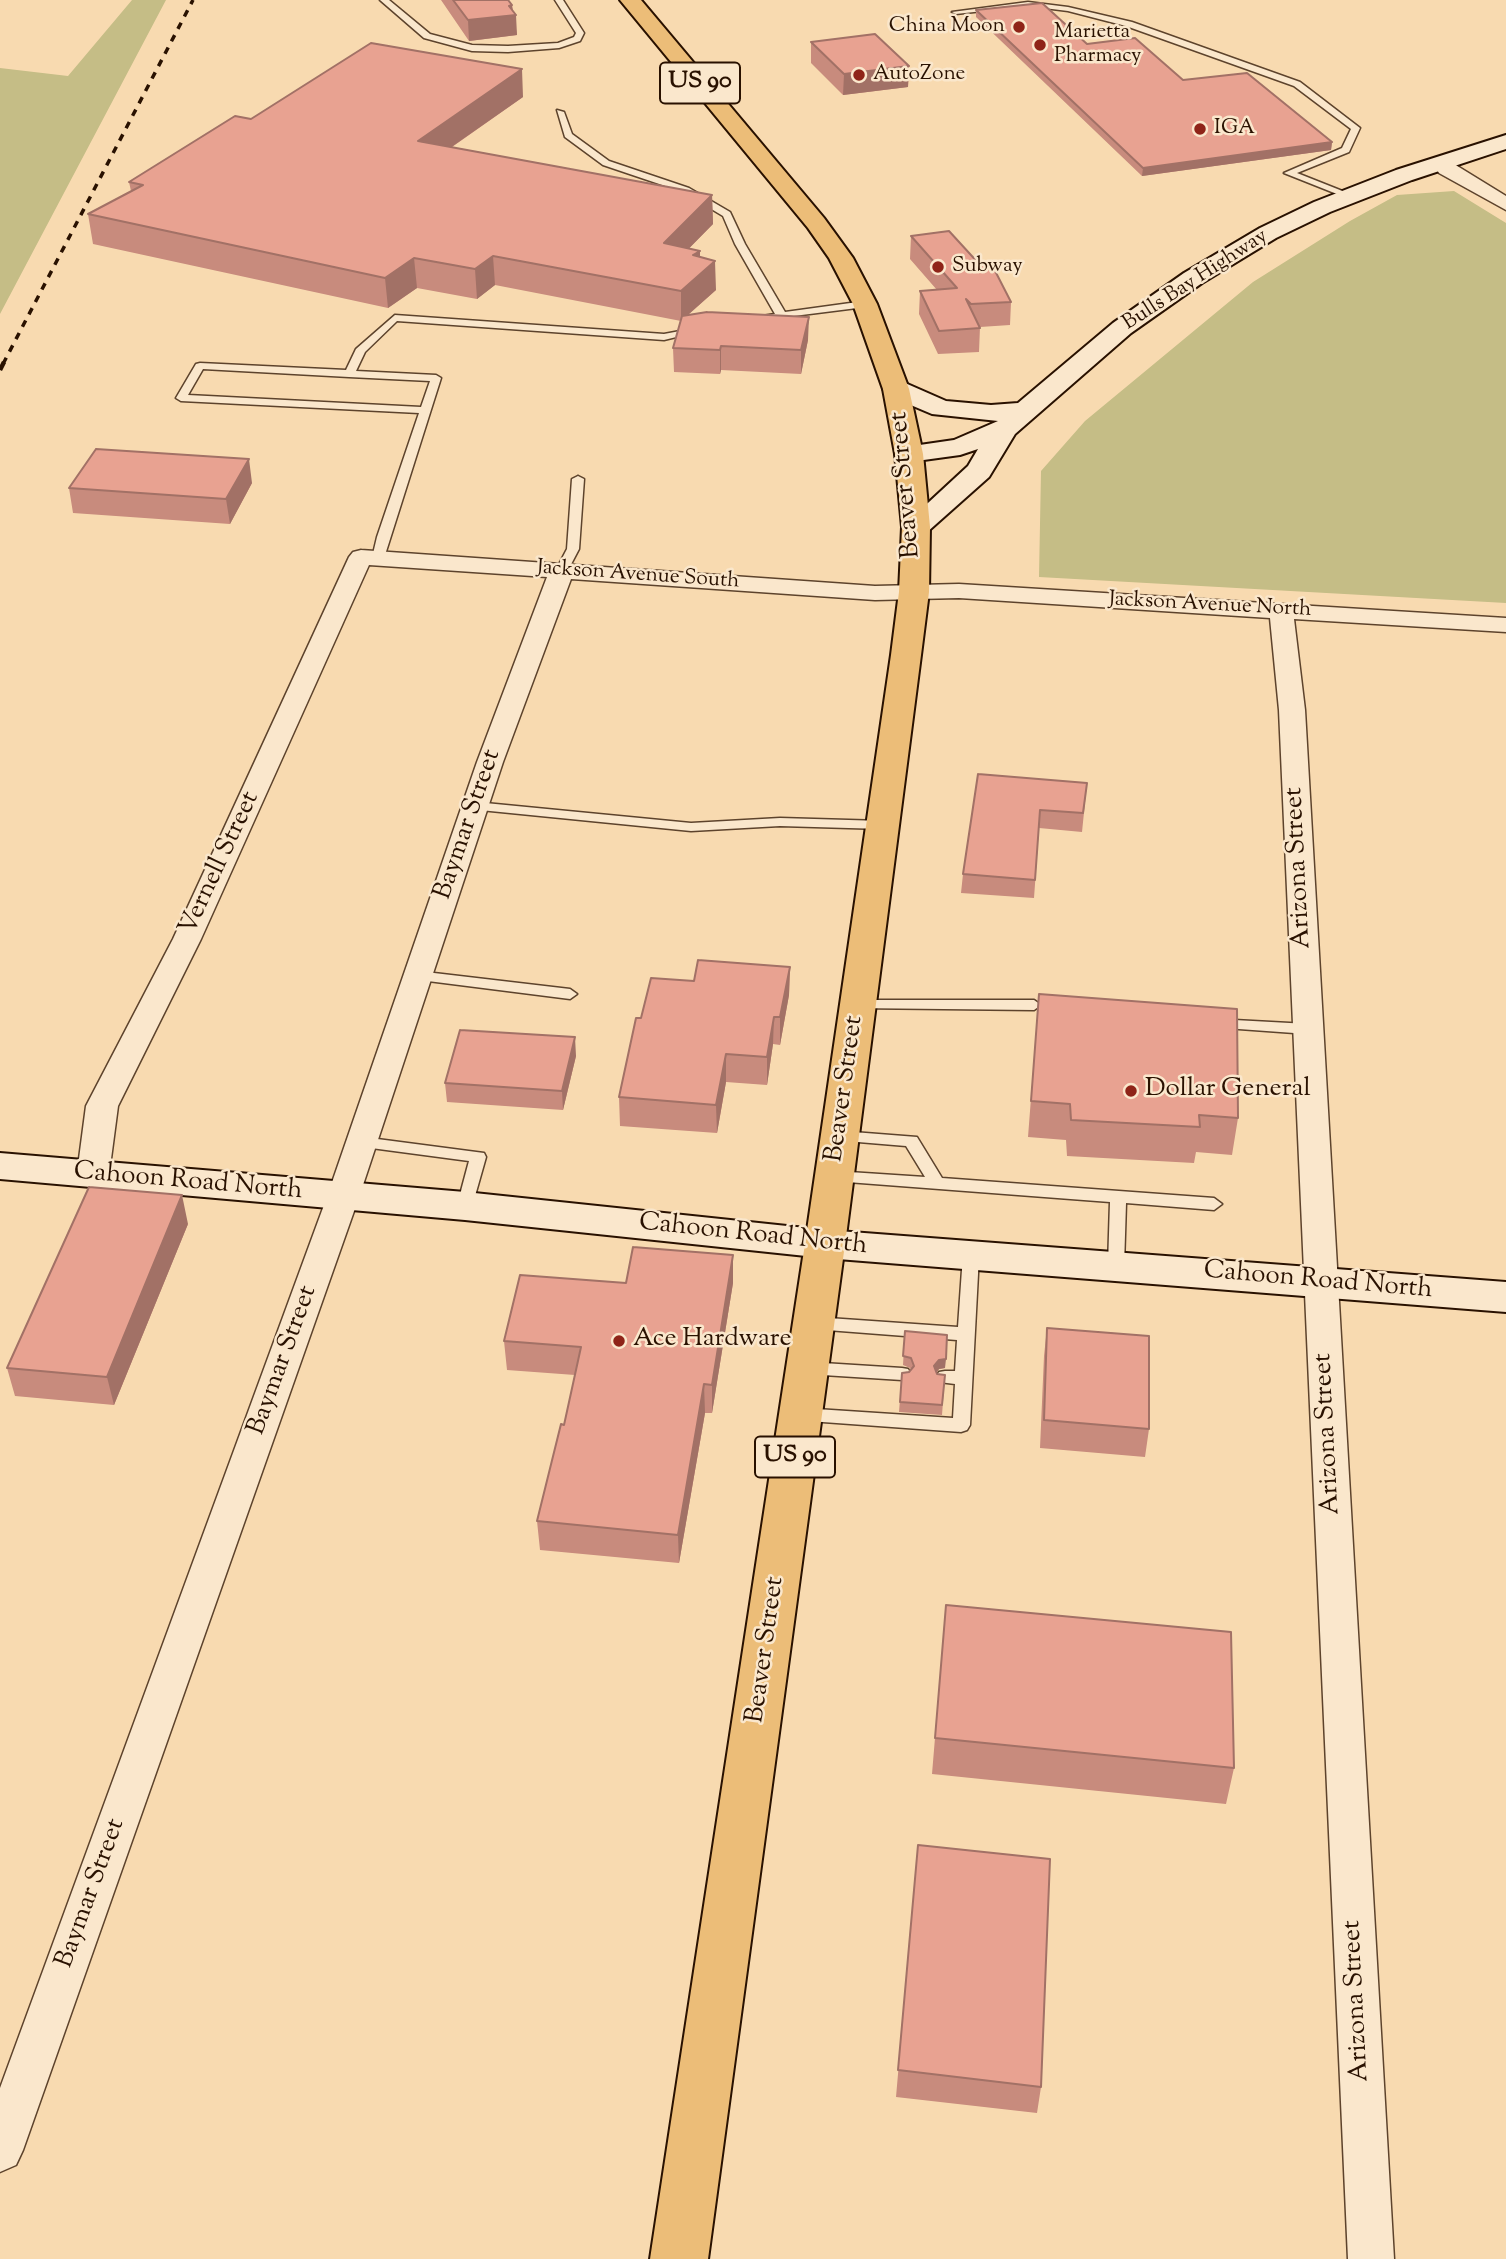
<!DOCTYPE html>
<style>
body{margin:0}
canvas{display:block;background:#f8dab0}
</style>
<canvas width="1506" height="2259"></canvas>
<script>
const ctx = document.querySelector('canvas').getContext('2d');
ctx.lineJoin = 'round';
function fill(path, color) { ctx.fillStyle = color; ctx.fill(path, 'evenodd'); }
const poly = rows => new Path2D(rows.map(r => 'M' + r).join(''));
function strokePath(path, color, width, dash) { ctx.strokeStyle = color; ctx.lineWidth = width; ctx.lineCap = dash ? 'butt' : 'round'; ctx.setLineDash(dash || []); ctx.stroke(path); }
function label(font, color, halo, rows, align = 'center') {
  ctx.font = font + ' "Sorts Mill Goudy",serif'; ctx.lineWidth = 5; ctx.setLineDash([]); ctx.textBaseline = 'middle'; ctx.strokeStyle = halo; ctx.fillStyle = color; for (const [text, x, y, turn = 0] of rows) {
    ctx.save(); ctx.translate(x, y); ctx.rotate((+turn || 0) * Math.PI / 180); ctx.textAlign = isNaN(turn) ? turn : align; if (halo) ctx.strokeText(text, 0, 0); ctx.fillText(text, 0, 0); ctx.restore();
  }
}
const green = poly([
 [132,0,166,0,0,314,0,68,68,76],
 [1454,191,1506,223,1506,603,1039,577,1041,471,1085,421,1253,282,1350,221,1397,195]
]);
const lane = poly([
 [380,0,389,0,430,34,472,45,508,46,558,43,574,37,576,33,555,0,563,0,584,33,580,41,559,48,508,52,472,51,424,38,380,0],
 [1028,2,1068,7,1132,22,1300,82,1360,128,1349,152,1297,173,1355,196,1347,198,1284,173,1342,148,1351,129,1294,86,1126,26,1068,11,1028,6,956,14,952,12,1028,2],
 [557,110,564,112,572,134,609,161,689,188,730,212,745,244,785,312,865,301,870,304,865,307,762,320,762,316,775,314,735,244,723,216,683,192,603,165,565,137,557,110],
 [395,315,664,334,696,328,701,331,664,340,397,321,365,352,356,371,436,375,441,378,384,558,378,562,372,558,377,537,419,413,181,401,176,398,196,364,200,363,346,370,356,349,395,315],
 [203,369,349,377,430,381,421,407,188,395,203,369],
 [578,476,584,479,579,549,568,570,562,574,556,570,567,549,572,479,578,476],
 [475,802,691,823,780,818,883,821,890,825,883,829,780,826,691,831,470,809,468,806,470,803,475,802],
 [417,971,570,989,577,994,570,999,412,979,410,976,412,973,417,971],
 [858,1000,1034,1000,1041,1005,1034,1010,853,1008,851,1005,853,1002,858,1000],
 [1216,1019,1308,1024,1316,1029,1308,1034,1211,1027,1208,1024,1211,1021,1216,1019],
 [840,1131,917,1137,942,1178,1214,1198,1222,1204,1214,1210,1126,1203,1124,1266,1122,1270,1116,1272,1110,1270,1108,1266,1110,1202,834,1181,826,1176,834,1171,925,1177,906,1146,834,1140,832,1136,840,1131],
 [362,1137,484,1153,486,1157,471,1210,465,1212,457,1206,469,1161,356,1146,354,1142,356,1138,362,1137],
 [971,1249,977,1251,979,1255,970,1425,967,1430,961,1432,795,1420,792,1415,795,1410,801,1408,953,1418,955,1384,939,1382,936,1377,939,1372,945,1371,955,1371,957,1340,814,1329,808,1327,805,1323,808,1319,814,1317,958,1327,963,1255,965,1251,971,1249],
 [807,1362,902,1368,908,1369,911,1374,908,1379,902,1380,807,1374,801,1373,798,1368,801,1363,807,1362]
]);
const street = poly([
 [1441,156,1506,196,1506,210,1439,173,1432,162,1441,156],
 [361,550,875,586,959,584,1506,618,1506,632,1294,619,1305,710,1394,2259,1348,2259,1279,710,1270,618,959,598,875,600,571,579,503,762,359,1197,23,2150,16,2165,0,2172,0,2088,327,1197,477,762,547,577,369,565,201,939,118,1106,109,1174,104,1182,93,1185,82,1182,77,1174,86,1106,173,939,349,557,353,552,361,550]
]);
const secondary = poly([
 [1506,135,1506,149,1412,180,1330,212,1276,238,1202,283,1131,333,1015,434,989,477,926,533,916,536,906,533,902,527,968,466,978,449,960,455,909,462,899,460,895,454,899,448,954,440,998,421,932,414,887,395,883,389,887,383,896,381,905,383,946,401,991,405,1018,403,1113,323,1184,273,1260,228,1314,202,1396,170,1506,135],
 [0,1153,465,1192,825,1230,1506,1282,1506,1312,825,1258,465,1220,0,1179,0,1153]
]);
const primary = poly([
 [620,0,641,0,824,218,853,258,877,304,909,389,923,454,930,527,929,592,921,655,845,1244,708,2259,650,2259,805,1244,891,655,899,592,902,527,895,454,883,389,853,304,829,258,808,228,620,0]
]);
const railFar1 = poly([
 [3,364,193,0]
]);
const rail = poly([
 [0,370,4,362]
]);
const wall = poly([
 [441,0,508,0,512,5,517,35,469,41],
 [976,10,1087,44,1183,80,1332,142,1331,150,1142,176,976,17],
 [811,42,909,66,908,87,843,95,811,63],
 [523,97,452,147,712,195,713,224,689,248,700,251,700,257,716,290,688,315,808,340,801,374,721,370,720,374,674,372,673,348,681,321,495,285,477,299,417,288,388,308,93,244,88,214,131,191,129,182,251,119],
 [911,236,1011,302,1010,325,980,327,979,352,938,354,919,314,920,291,937,290,910,259],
 [252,483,230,524,73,513,69,488],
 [978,774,1087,783,1082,832,1039,828,1034,898,961,893,963,874],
 [790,967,789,995,780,1045,773,1044,767,1085,726,1082,717,1133,620,1126,619,1097,641,1018,694,981],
 [1039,994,1238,1118,1232,1155,1196,1152,1194,1163,1067,1156,1066,1140,1028,1137],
 [576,1056,563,1110,447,1102,445,1083],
 [188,1224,114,1405,15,1396,7,1368],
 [626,1283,733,1283,712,1413,705,1413,679,1563,540,1550,537,1521,564,1425,575,1375,507,1370,504,1341],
 [1047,1328,1149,1429,1145,1457,1040,1448,1044,1356],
 [905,1331,945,1368,939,1369,937,1372,937,1374,945,1375,942,1415,899,1412,902,1373,909,1372,911,1369,910,1368,903,1365],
 [946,1605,1234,1768,1226,1804,932,1774],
 [918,1845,1041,2087,1037,2113,896,2097]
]);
const shadedWall = poly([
 [512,5,513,15,516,15,517,35,469,41,468,20],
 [909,66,908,87,843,95,844,74],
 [522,69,523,97,420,169,418,141],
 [1332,142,1331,150,1142,176,1143,168],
 [712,195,713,224,665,273,664,243],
 [700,251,700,274,715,261,716,290,681,321,681,291,693,255],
 [493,256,495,285,477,299,475,269],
 [414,258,417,288,388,308,385,278],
 [809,317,808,340,801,374,801,350],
 [721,346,721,370,720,374,720,350],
 [249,459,252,483,230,524,226,499],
 [790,967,789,995,780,1045,780,1017],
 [774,1017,773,1044,767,1085,767,1057],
 [575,1037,576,1056,563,1110,562,1091],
 [726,1054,726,1082,717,1133,716,1105],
 [182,1195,188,1224,114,1405,107,1377],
 [733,1255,733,1283,712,1413,712,1385],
 [946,1359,945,1368,939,1369,934,1376,934,1366,939,1360],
 [704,1384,705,1413,679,1563,678,1535]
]);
const building = poly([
 [453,0,508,0,512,5,509,6,516,15,468,20,453,0],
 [1042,3,1087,44,1135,38,1183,80,1247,73,1332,142,1143,168,976,10,1042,3],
 [875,34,909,66,844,74,811,42,875,34],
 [371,43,522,69,418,141,712,195,664,243,700,251,693,255,715,261,681,291,493,256,475,269,414,258,385,278,88,214,143,185,129,182,235,116,251,119,371,43],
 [949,231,981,266,990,261,1011,302,971,304,966,299,980,328,939,331,920,291,957,288,911,236,949,231],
 [707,312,809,317,801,350,721,346,720,350,673,348,682,316,707,312],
 [96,449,249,459,226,499,69,488,96,449],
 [978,774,1087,783,1083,813,1040,810,1035,880,963,874,978,774],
 [698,960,790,967,780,1017,774,1017,767,1057,726,1054,716,1105,619,1097,636,1018,641,1018,651,978,694,981,698,960],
 [1039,994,1237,1009,1238,1118,1199,1115,1200,1127,1071,1120,1070,1104,1031,1101,1039,994],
 [460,1030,575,1037,562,1091,445,1083,460,1030],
 [89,1187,182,1195,107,1377,7,1368,89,1187],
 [633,1247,733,1255,712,1385,704,1384,678,1535,537,1521,561,1424,564,1425,581,1347,504,1341,520,1275,626,1283,633,1247],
 [1047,1328,1149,1336,1149,1429,1044,1420,1047,1328],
 [905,1331,947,1335,946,1359,939,1360,934,1366,937,1374,945,1375,942,1405,900,1402,902,1373,909,1372,914,1366,911,1358,903,1356,905,1331],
 [946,1605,1231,1632,1234,1768,935,1738,946,1605],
 [918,1845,1050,1859,1041,2087,898,2070,918,1845]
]);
const markers = [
 [1019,27,7,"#8f2418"],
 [1040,45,7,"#8f2418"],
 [859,75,7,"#8f2418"],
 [1200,129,7,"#8f2418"],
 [938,267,7,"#8f2418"],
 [1131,1091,7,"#8f2418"],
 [619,1341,7,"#8f2418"]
];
const farPoinames = [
 ["China Moon",1005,27,"right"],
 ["Marietta",1054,33],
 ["Pharmacy",1054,57],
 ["AutoZone",873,75],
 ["IGA",1214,129],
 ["Subway",952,267]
];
const farStreetnames = [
 ["Bulls Bay Highway",1196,281,-33],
 ["Jackson Avenue South",638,576,4],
 ["Jackson Avenue North",1210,606,3]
];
const shields = [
 [700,83,80],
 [795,1457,80]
];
const shieldNames = [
 ["US 90",700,83],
 ["US 90",795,1457]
];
const streetNames = [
 ["Beaver Street",907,485,-95],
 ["Baymar Street",469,825,-71],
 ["Vernell Street",221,864,-65],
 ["Arizona Street",1300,868,-93],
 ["Beaver Street",846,1089,-82],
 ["Cahoon Road North",188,1183,5],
 ["Cahoon Road North",753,1236,6],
 ["Cahoon Road North",1318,1282,5],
 ["Baymar Street",284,1361,-70],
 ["Arizona Street",1329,1434,-93],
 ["Beaver Street",767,1650,-82],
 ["Baymar Street",92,1894,-70],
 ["Arizona Street",1358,2001,-93]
];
const poiNames = [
 ["Dollar General",1145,1091],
 ["Ace Hardware",633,1341]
];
fill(green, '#c5bd86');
strokePath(lane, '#5d432c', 3);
strokePath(street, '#5d432c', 3);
strokePath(secondary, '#291100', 4);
strokePath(primary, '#291100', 4);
fill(lane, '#fae7cc');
fill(street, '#fae7cc');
fill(secondary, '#fae7cc');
fill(primary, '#ecbd78');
strokePath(railFar1, '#291100', 3.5, [7, 7]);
strokePath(rail, '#291100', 4.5, [10, 10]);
fill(wall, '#c88b7d');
fill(shadedWall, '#a27166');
fill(building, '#e8a291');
strokePath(building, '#a27166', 2);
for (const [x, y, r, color] of markers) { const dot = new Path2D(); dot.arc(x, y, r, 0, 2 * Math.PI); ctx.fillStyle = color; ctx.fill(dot); strokePath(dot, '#fae7cc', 2.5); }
label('21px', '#291100', '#fae7cc', farPoinames, 'left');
label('21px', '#291100', '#fae7cc', farStreetnames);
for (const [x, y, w] of shields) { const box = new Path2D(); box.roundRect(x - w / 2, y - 20.5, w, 41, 5); ctx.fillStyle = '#fae7cc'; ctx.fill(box); strokePath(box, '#291100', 2); }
label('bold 24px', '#291100', null, shieldNames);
label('26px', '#291100', '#fae7cc', streetNames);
label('26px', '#291100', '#fae7cc', poiNames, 'left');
</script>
